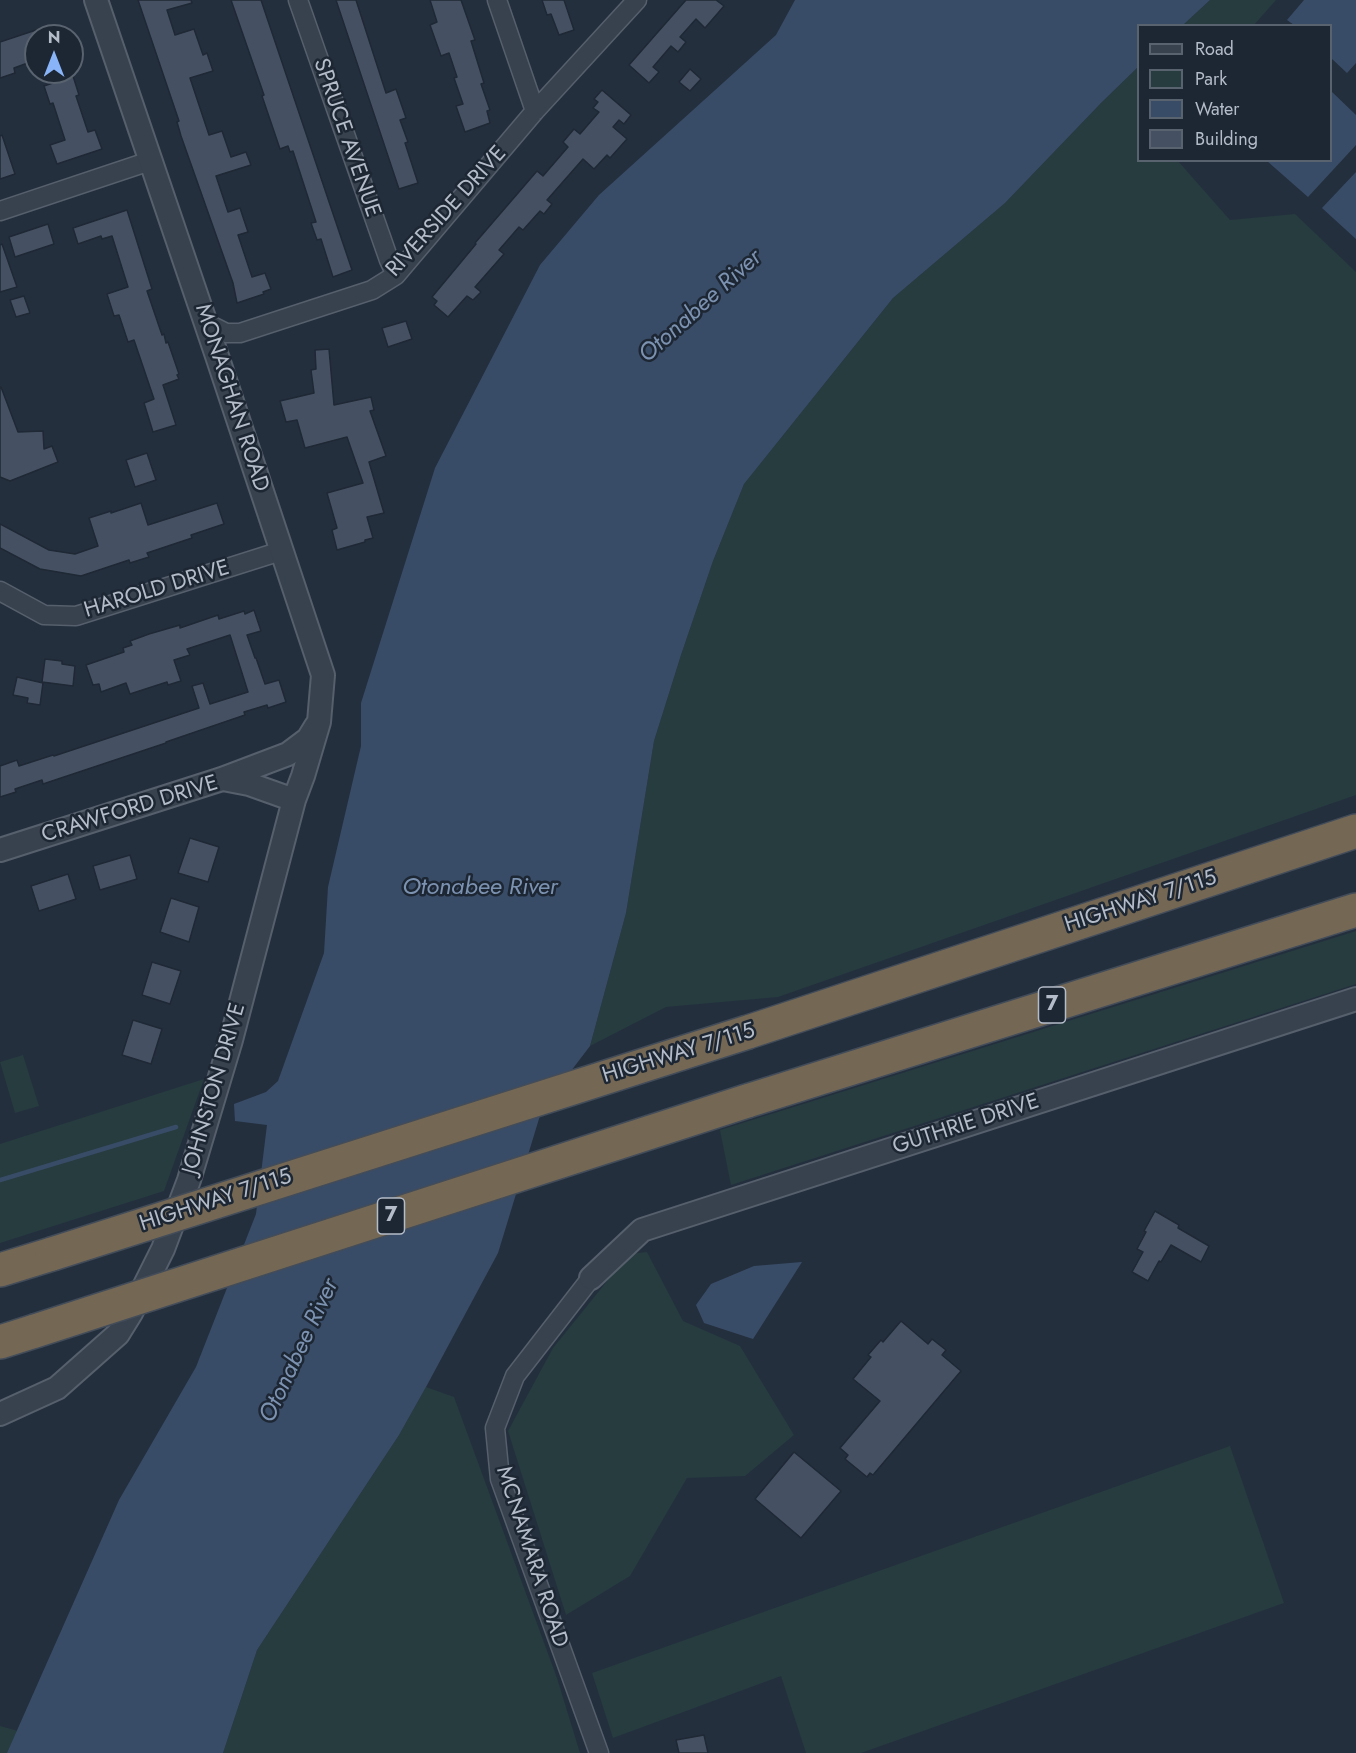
<!DOCTYPE html>
<style>
body{margin:0}
#map{position:relative;width:1356px;height:1753px;overflow:hidden;background:#242f3e;font-family:Jost,sans-serif}
canvas{display:block}
.legend{position:absolute;left:1137px;top:24px;width:195px;height:138px;box-sizing:border-box;background:#1d2633;border:2px solid #59626f;margin:0;padding:8px 10px;list-style:none;font-size:18px;color:#b4bcc9}
.legend li{display:flex;align-items:center;gap:12px;height:30px}
.legend b{width:30px;border:2px solid #59626f}
.north{position:absolute;left:24px;top:24px;width:60px;height:60px;box-sizing:border-box;background:#1d2633;border:2px solid #59626f;border-radius:50%;rotate:0deg;font-size:16px;font-weight:700;line-height:24px;text-align:center;color:#b4bcc9}
.north::after{content:'';display:block;margin:auto;width:21px;height:27px;background:#8ab4f8;clip-path:polygon(50% 0,100% 100%,50% 72%,0 100%)}
</style>
<div id="map">
<canvas width="1356" height="1753"></canvas>
<ul class="legend">
<li><b style="height:8px;background:#38414e"></b>Road</li>
<li><b style="height:16px;background:#263c3f"></b>Park</li>
<li><b style="height:16px;background:#394c67"></b>Water</li>
<li><b style="height:16px;background:#455162"></b>Building</li>
</ul>
<div class="north">N</div>
</div>
<script>
const ctx = document.querySelector('canvas').getContext('2d');
ctx.lineJoin = 'round';
function fill(path, color) { ctx.fillStyle = color; ctx.fill(path, 'evenodd'); }
const poly = rows => new Path2D(rows.map(r => 'M' + r).join(''));
function strokePath(path, color, width, dash) { ctx.strokeStyle = color; ctx.lineWidth = width; ctx.lineCap = dash ? 'butt' : 'round'; ctx.setLineDash(dash || []); ctx.stroke(path); }
function label(font, color, halo, rows, align = 'center') {
  ctx.font = font + ' Jost,sans-serif'; ctx.lineWidth = 5; ctx.setLineDash([]); ctx.textBaseline = 'middle'; ctx.strokeStyle = halo; ctx.fillStyle = color; for (const [text, x, y, turn = 0] of rows) {
    ctx.save(); ctx.translate(x, y); ctx.rotate((+turn || 0) * Math.PI / 180); ctx.textAlign = isNaN(turn) ? turn : align; if (halo) ctx.strokeText(text, 0, 0); ctx.fillText(text, 0, 0); ctx.restore();
  }
}
const green = poly([
 [1210,0,1276,0,1254,25,1183,25],
 [1138,67,1138,160,1178,161,1230,220,1295,214,1356,272,1356,795,778,997,666,1007,590,1046,626,913,654,741,681,655,713,561,744,484,893,298,1005,203,1101,103],
 [1356,931,1356,984,731,1185,720,1130],
 [23,1055,39,1106,15,1113,0,1062],
 [204,1079,164,1191,0,1243,0,1144],
 [647,1252,683,1321,740,1346,794,1435,745,1476,687,1478,630,1576,566,1615,508,1431,553,1348,629,1254],
 [426,1387,454,1397,557,1678,580,1753,223,1753,257,1650,399,1435],
 [1230,1446,1284,1603,861,1753,806,1753,781,1676,613,1738,592,1673],
 [0,1726,18,1731,7,1753,0,1753]
]);
const water = poly([
 [795,0,1210,0,1183,25,1138,26,1138,67,1101,103,1005,203,893,298,744,484,713,561,681,655,654,741,626,913,590,1046,542,1109,498,1253,426,1387,399,1435,257,1650,223,1753,7,1753,119,1500,196,1367,256,1214,267,1125,235,1121,234,1104,266,1092,278,1081,324,953,328,887,361,746,361,703,435,468,540,265,599,195,776,35],
 [1304,0,1356,0,1356,63,1347,73,1331,58,1330,26,1294,25,1287,20],
 [1331,91,1356,115,1356,145,1308,197,1267,161,1330,160],
 [1356,172,1356,239,1322,208],
 [802,1262,753,1339,704,1323,696,1305,711,1284,754,1266]
]);
const stream = poly([
 [0,1180,176,1127]
]);
const building = poly([
 [138,0,191,0,192,3,167,10,175,35,194,29,203,55,207,53,213,71,190,78,209,135,222,131,231,157,246,152,251,165,216,176,228,212,240,208,248,232,238,235,252,277,265,273,271,289,263,292,264,294,237,303,233,283,181,136,177,122,179,121,138,0],
 [231,0,261,0,352,270,333,277,321,239,317,240,311,223,316,222,293,151,290,152,288,146,280,149,262,96,264,95,231,0],
 [336,0,356,0,386,93,396,89,406,118,400,120,408,142,405,143,418,183,399,189,336,0],
 [430,0,461,0,475,40,471,41,484,83,481,84,490,110,487,111,490,123,465,132,456,106,463,104,454,78,457,77,449,53,441,56,430,25,437,22,430,0],
 [542,0,564,0,574,30,559,35,551,14,547,15,542,0],
 [686,0,716,0,724,6,705,28,696,19,680,37,686,42,678,52,671,46,653,67,659,72,649,83,629,65,686,0],
 [36,30,36,60,14,68,15,73,0,78,0,42,36,30],
 [690,69,701,79,690,91,679,82,690,69],
 [73,76,79,95,76,96,88,132,95,130,102,149,57,164,50,145,65,140,53,103,50,104,44,86,73,76],
 [602,90,631,115,624,124,619,120,613,127,627,139,610,158,607,155,594,169,583,159,547,200,552,204,544,214,540,211,523,230,519,227,499,250,504,254,475,287,481,292,473,300,467,296,448,317,434,305,437,301,432,297,476,244,475,243,537,171,543,176,568,147,563,142,574,129,580,134,599,112,593,108,598,102,594,99,602,90],
 [2,135,15,174,0,179,0,136,2,135],
 [127,210,152,289,147,291,162,335,164,334,166,343,168,342,179,374,177,375,179,379,163,385,176,425,153,432,144,403,154,399,134,340,128,342,119,315,114,316,107,294,128,287,112,236,102,239,101,236,78,244,73,228,127,210],
 [48,224,54,244,15,257,9,237,48,224],
 [2,244,17,287,0,292,0,245,2,244],
 [24,296,30,313,16,317,10,300,24,296],
 [406,321,412,339,388,347,382,328,406,321],
 [329,349,334,405,371,397,374,410,370,411,386,456,369,462,384,513,367,517,373,538,365,540,365,542,337,550,332,530,337,528,327,493,363,483,347,437,305,448,297,420,286,422,280,401,314,393,311,370,316,369,315,350,329,349],
 [0,387,1,387,18,432,43,431,44,449,52,446,58,462,10,481,0,477,0,387],
 [147,453,156,480,135,487,126,460,147,453],
 [141,503,148,525,217,503,224,524,191,535,192,538,147,553,149,557,130,563,129,560,81,576,40,569,0,548,0,524,49,550,75,554,98,546,89,518,111,511,111,513,141,503],
 [254,610,261,631,247,635,255,658,256,658,265,684,279,680,286,702,268,708,267,705,244,712,245,715,166,742,166,743,43,784,42,780,15,789,16,792,0,797,0,766,17,760,19,766,53,755,54,756,199,708,192,686,203,683,210,704,248,692,230,635,187,649,190,655,174,660,181,681,168,685,167,682,130,694,126,683,101,692,99,684,93,685,86,665,124,652,123,648,132,645,130,641,149,634,180,625,180,628,218,615,219,619,244,611,245,614,254,610],
 [45,659,62,661,62,664,75,666,73,686,42,682,45,659],
 [17,677,43,683,40,705,27,703,28,698,13,695,17,677],
 [190,838,219,847,208,882,178,873,190,838],
 [130,855,137,879,100,890,93,866,130,855],
 [68,874,76,899,39,911,31,886,68,874],
 [171,898,199,907,189,942,160,932,171,898],
 [152,962,181,971,170,1004,142,995,152,962],
 [133,1020,162,1029,151,1064,122,1055,133,1020],
 [1155,1211,1179,1225,1178,1228,1209,1246,1201,1262,1171,1245,1161,1262,1159,1261,1148,1281,1132,1272,1143,1252,1137,1249,1146,1232,1144,1231,1155,1211],
 [901,1321,928,1344,932,1339,946,1350,942,1355,961,1371,873,1475,870,1473,867,1477,845,1459,848,1455,840,1448,880,1401,853,1379,871,1357,868,1355,881,1340,883,1342,901,1321],
 [794,1452,841,1491,801,1538,755,1499,794,1452],
 [704,1735,708,1753,679,1753,676,1740,704,1735]
]);
const minor = poly([
 [298,0,389,260,396,275],
 [497,0,535,111],
 [0,211,150,161],
 [206,323,226,333,240,333,372,290,396,275,535,111,637,0],
 [0,591,44,615,76,616,281,551],
 [591,1278,515,1376,495,1428,500,1479,599,1753]
]);
const tertiary = poly([
 [223,779,249,784,294,800],
 [0,850,222,779,288,754,308,739,316,726],
 [591,1278,642,1230,1356,999],
 [0,1414,57,1388,118,1334,131,1313,163,1249,189,1180,231,1040,294,800,303,776,319,722,323,675,217,356,96,0]
]);
const motorway = poly([
 [748,1032,1356,831],
 [747,1101,1356,910],
 [0,1270,52,1254],
 [0,1342,35,1331]
]);
const motorwayBridge = poly([
 [52,1254,748,1032],
 [35,1331,747,1101]
]);
const shields = [
 [1052,1005,27],
 [391,1216,27]
];
const shieldNames = [
 ["7",1052,1005],
 ["7",391,1216]
];
const streetNames = [
 ["SPRUCE AVENUE",346,138,71],
 ["RIVERSIDE DRIVE",447,212,-48],
 ["MONAGHAN ROAD",231,398,72],
 ["HAROLD DRIVE",157,590,-17],
 ["CRAWFORD DRIVE",130,810,-17],
 ["HIGHWAY 7/115",1141,902,-18],
 ["HIGHWAY 7/115",679,1054,-17],
 ["JOHNSTON DRIVE",215,1089,-74],
 ["GUTHRIE DRIVE",966,1125,-18],
 ["HIGHWAY 7/115",216,1201,-18],
 ["MCNAMARA ROAD",531,1557,72]
];
const waterNames = [
 ["Otonabee River",701,307,-42],
 ["Otonabee River",480,888],
 ["Otonabee River",300,1351,-65]
];
fill(green, '#263c3f');
fill(water, '#394c67');
strokePath(stream, '#394c67', 4.5);
fill(building, '#455162');
strokePath(building, '#1f2835', 1.5);
strokePath(minor, '#565f6c', 21);
strokePath(tertiary, '#565f6c', 26);
strokePath(motorway, '#434c59', 36);
strokePath(minor, '#38414e', 18);
strokePath(tertiary, '#38414e', 22);
strokePath(motorway, '#746855', 33);
strokePath(motorwayBridge, '#434c59', 36, []);
strokePath(motorwayBridge, '#746855', 33);
for (const [x, y, w] of shields) { const box = new Path2D(); box.roundRect(x - w / 2, y - 18, w, 36, 4.5); ctx.fillStyle = '#1d2633'; ctx.fill(box); strokePath(box, '#b4bcc9', 1.5); }
label('bold 21px', '#b4bcc9', null, shieldNames);
label('22px', '#b4bcc9', '#1d2633', streetNames);
label('italic 24px', '#7c92b1', '#1d2633', waterNames);
</script>
